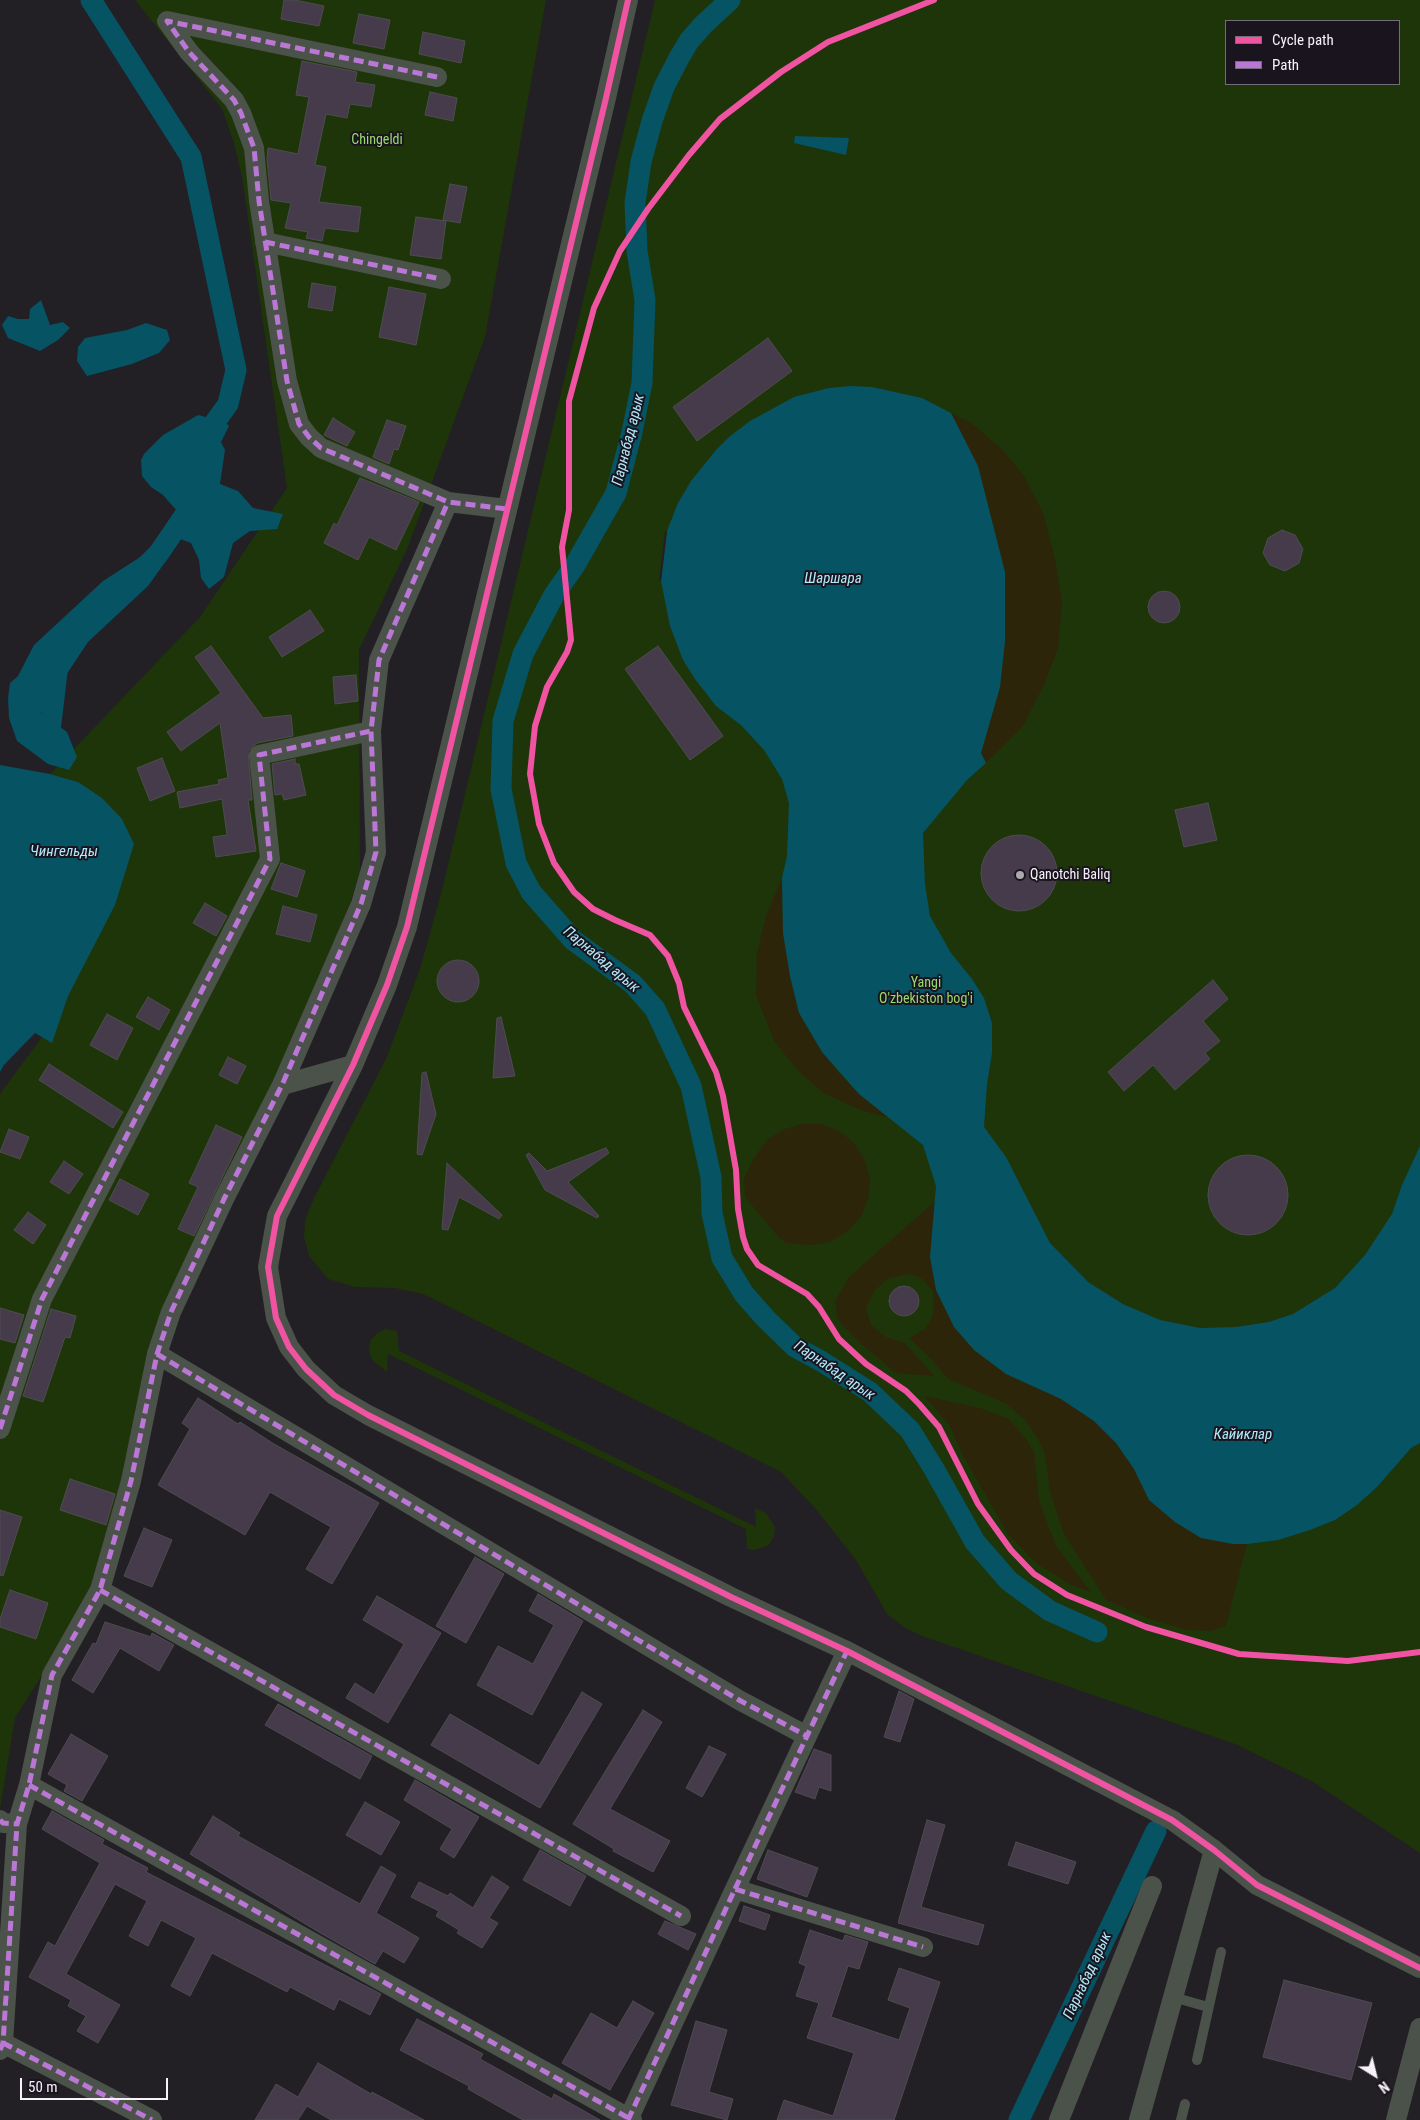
<!DOCTYPE html>
<meta charset="utf-8">
<style>
body{margin:0}
#map{position:relative;width:1420px;height:2120px;overflow:hidden;background:#221f25;font-family:"Roboto Condensed",sans-serif}
canvas{display:block}
.legend{position:absolute;left:1225px;top:20px;width:175px;height:65px;box-sizing:border-box;background:#1a141e;border:1px solid #726d76;margin:0;padding:6px 9px;list-style:none;font-size:15px;color:#f7f2fa}
.legend li{display:flex;align-items:center;gap:10px;height:25px}
.legend b{width:25px;border:1px solid #726d76}
.north{position:absolute;left:1350px;top:2050px;width:50px;height:50px;-webkit-text-stroke:4px #1a141e;paint-order:stroke;rotate:144deg;font-size:14px;font-weight:700;line-height:20px;text-align:center;color:#f7f2fa}
.north::after{content:'';display:block;margin:auto;width:18px;height:22px;background:#f7f2fa;clip-path:polygon(50% 0,100% 100%,50% 72%,0 100%)}
.scale{position:absolute;left:20px;top:2078px;width:148px;height:22px;box-sizing:border-box;border:2px solid #f7f2fa;border-top:0;padding-left:6px;font-size:15px;line-height:18px;white-space:nowrap;color:#f7f2fa;-webkit-text-stroke:4px #1a141e;paint-order:stroke}
</style>
<div id="map">
<canvas width="1420" height="2120"></canvas>
<ul class="legend">
<li><b style="height:6px;background:#f153a3"></b>Cycle path</li>
<li><b style="height:6px;background:#ba77d6"></b>Path</li>
</ul>
<div class="north">N</div>
<div class="scale">50 m</div>
</div>
<script>
const ctx = document.querySelector('canvas').getContext('2d');
ctx.lineJoin = 'round';
function fill(path, color) { ctx.fillStyle = color; ctx.fill(path, 'evenodd'); }
const poly = rows => new Path2D(rows.map(r => 'M' + r).join(''));
function strokePath(path, color, width, dash) { ctx.strokeStyle = color; ctx.lineWidth = width; ctx.lineCap = dash ? 'butt' : 'round'; ctx.setLineDash(dash || []); ctx.stroke(path); }
function label(font, color, halo, rows, align = 'center') {
  ctx.font = font + ' "Roboto Condensed",sans-serif'; ctx.lineWidth = 4; ctx.setLineDash([]); ctx.textBaseline = 'middle'; ctx.strokeStyle = halo; ctx.fillStyle = color; for (const [text, x, y, turn = 0] of rows) {
    ctx.save(); ctx.translate(x, y); ctx.rotate((+turn || 0) * Math.PI / 180); ctx.textAlign = isNaN(turn) ? turn : align; if (halo) ctx.strokeText(text, 0, 0); ctx.fillText(text, 0, 0); ctx.restore();
  }
}
const green = poly([
 [135,0,546,0,485,337,408,547,359,650,360,872,328,973,175,1290,94,1592,15,1718,0,1809,0,1094,39,1041,115,905,78,782,50,774,200,617,287,488,242,177,234,143,222,109],
 [655,0,1420,0,1420,1853,1313,1782,1235,1744,922,1636,905,1628,887,1614,856,1560,815,1508,781,1472,423,1294,395,1288,355,1287,328,1279,309,1256,304,1237,305,1220,314,1198,386,1059,420,969,442,890],
 [1226,21,1399,21,1399,84,1226,84],
 [385,1329,397,1331,399,1351,756,1527,755,1508,766,1513,775,1527,774,1536,769,1545,755,1550,747,1549,746,1529,388,1354,387,1372,372,1360,369,1351,370,1341,376,1334]
]);
const sand = poly([
 [951,413,971,423,1002,449,1024,476,1044,515,1055,559,1062,603,1058,648,1045,683,1023,726,986,763,981,753,1000,687,1005,641,1005,572,978,466],
 [782,878,783,933,790,976,799,1013,822,1051,838,1072,859,1094,888,1117,863,1111,825,1094,800,1073,774,1041,756,995,757,953,766,916],
 [801,1124,821,1124,839,1131,854,1143,865,1160,870,1179,868,1199,861,1217,848,1231,830,1242,810,1245,787,1243,779,1238,745,1197,744,1178,754,1158,766,1141,782,1130],
 [935,1201,930,1257,954,1327,974,1349,1006,1374,1061,1399,1094,1421,1116,1443,1134,1469,1233,1544,1247,1544,1226,1626,1211,1631,1188,1630,1149,1619,1106,1600,1064,1534,1050,1492,1045,1454,1038,1439,1025,1420,1005,1403,948,1379,931,1359,909,1338,925,1329,932,1318,934,1306,933,1291,921,1278,909,1274,889,1278,875,1290,866,1308,871,1325,886,1337,905,1343,934,1376,896,1373,860,1343,841,1324,837,1317,835,1301,849,1277],
 [924,1396,980,1408,1009,1419,1026,1439,1034,1452,1039,1501,1056,1546,1091,1592,1071,1585,1036,1563,1008,1534,962,1454,949,1425]
]);
const water = poly([
 [795,136,849,138,846,155,794,143],
 [41,300,50,325,63,322,70,328,58,340,40,351,8,338,2,325,8,316,18,319,29,319,30,309],
 [146,323,167,330,170,340,159,353,132,364,87,376,77,361,78,347,85,338,127,330],
 [850,386,872,387,922,398,951,413,978,466,1005,572,1005,641,1000,687,981,753,986,763,967,780,923,833,925,884,930,916,951,953,972,979,984,998,992,1023,992,1053,987,1084,984,1127,1006,1157,1050,1243,1088,1282,1123,1304,1160,1320,1200,1328,1236,1327,1269,1322,1293,1314,1335,1288,1365,1255,1392,1214,1402,1185,1420,1146,1420,1443,1411,1448,1377,1487,1357,1505,1335,1520,1310,1530,1278,1540,1247,1544,1233,1544,1201,1538,1175,1522,1149,1500,1134,1469,1116,1443,1094,1421,1061,1399,1006,1374,974,1350,954,1327,936,1290,930,1257,936,1186,923,1145,859,1094,822,1052,799,1013,790,976,783,933,782,878,787,856,789,803,782,779,764,750,742,726,716,706,695,679,683,660,670,626,661,581,667,531,678,503,691,481,716,450,729,437,750,421,794,397,829,388],
 [198,415,225,422,229,426,221,442,225,450,220,484,238,491,253,508,283,514,277,529,250,531,233,543,224,577,209,589,201,578,199,560,191,543,175,537,177,511,163,495,151,487,142,476,141,460,144,454,163,435],
 [162,543,169,552,166,561,148,586,88,642,41,713,67,732,77,757,69,770,48,764,17,741,9,718,8,698,10,683,18,676,34,645,103,581],
 [0,765,50,774,78,782,102,798,122,819,134,844,115,905,68,996,52,1043,35,1033,4,1065,0,1072]
]);
const pier = poly([
 [665,531,667,531,661,581,659,581]
]);
const canal = poly([
 [91,0,191,157,236,370,228,404,200,443],
 [730,0,703,25,689,41,679,58,664,87,652,121,641,162,635,203,637,251,645,300,642,383,632,432,616,493,575,565,554,595,523,654,503,721,501,789,516,863,531,892,573,940,633,984,655,1009,691,1086,711,1177,712,1213,722,1258,744,1294,766,1319,795,1347,821,1361,870,1392,910,1430,934,1469,975,1542,1009,1581,1050,1611,1097,1632],
 [145,567,159,553,191,506],
 [48,748,58,664],
 [1019,2120,1156,1831]
]);
const building = poly([
 [284,0,295,0,324,6,319,26,281,19,284,0],
 [359,14,390,20,384,49,353,43,359,14],
 [423,32,465,41,461,63,419,54,423,32],
 [302,61,357,72,355,82,375,85,371,107,350,104,347,118,326,114,315,165,326,167,319,202,361,207,358,232,325,228,322,241,306,238,308,232,285,228,291,203,271,200,267,159,268,148,298,154,309,97,296,95,302,61],
 [430,92,457,98,453,121,425,115,430,92],
 [450,184,467,187,460,223,443,220,450,184],
 [416,217,446,221,441,259,410,255,416,217],
 [312,283,336,287,332,311,308,307,312,283],
 [389,287,426,294,416,345,379,337,389,287],
 [768,338,792,371,697,441,673,407,768,338],
 [333,418,355,432,347,446,324,435,333,418],
 [387,420,406,426,398,450,394,449,389,464,373,457,387,420],
 [360,478,419,502,396,550,369,537,358,560,324,543,334,523,337,525,360,478],
 [1282,530,1295,535,1303,549,1299,563,1285,571,1270,565,1263,553,1268,538,1282,530],
 '1148 607a16 16 0 1 1 32 0a16 16 0 1 1-32 0Z',
 [310,610,324,631,282,657,269,637,310,610],
 [211,646,263,718,291,715,293,736,257,743,248,751,252,800,248,800,256,851,216,857,213,837,227,835,222,799,180,808,177,792,219,784,218,780,228,778,220,723,181,751,167,732,221,693,195,657,211,646],
 [658,646,723,736,690,760,625,669,658,646],
 [356,675,358,701,335,704,333,677,356,675],
 [162,758,175,791,150,801,137,768,162,758],
 [295,759,295,764,299,764,306,795,284,800,282,794,275,795,272,764,295,759],
 [1208,803,1217,840,1184,847,1175,810,1208,803],
 '981 873a38 38 0 1 1 76 0a38 38 0 1 1-76 0Z',
 [281,863,305,871,297,897,271,889,281,863],
 [205,903,227,916,216,936,193,923,205,903],
 [283,906,317,915,310,942,276,934,283,906],
 '437 981a21 21 0 1 1 42 0a21 21 0 1 1-42 0Z',
 [1213,980,1228,999,1203,1021,1220,1041,1205,1053,1210,1059,1175,1090,1153,1065,1124,1091,1108,1072,1213,980],
 [148,997,170,1010,159,1030,136,1017,148,997],
 [107,1014,133,1028,117,1060,90,1045,107,1014],
 [501,1017,515,1076,493,1078,497,1018,501,1017],
 [228,1057,246,1066,237,1084,219,1075,228,1057],
 [49,1064,123,1112,113,1128,39,1080,49,1064],
 [426,1072,436,1114,422,1155,417,1154,422,1073,426,1072],
 [216,1125,242,1137,194,1236,178,1229,198,1187,189,1183,216,1125],
 [9,1129,29,1137,20,1159,0,1152,9,1129],
 [606,1148,609,1153,568,1182,599,1216,597,1218,545,1190,526,1155,529,1153,547,1171,606,1148],
 '1208 1195a40 40 0 1 1 80 0a40 40 0 1 1-80 0Z',
 [64,1161,83,1174,69,1194,50,1182,64,1161],
 [447,1163,502,1215,499,1219,459,1197,448,1230,442,1229,447,1163],
 [120,1179,149,1194,138,1215,109,1200,120,1179],
 [28,1212,46,1225,33,1244,14,1230,28,1212],
 '889 1301a15 15 0 1 1 30 0a15 15 0 1 1-30 0Z',
 [0,1308,24,1315,15,1343,0,1339,0,1308],
 [51,1309,76,1316,70,1338,65,1337,43,1402,23,1396,51,1309],
 [198,1398,238,1424,240,1422,274,1444,379,1503,332,1584,306,1569,331,1527,270,1492,245,1535,158,1485,190,1429,182,1423,198,1398],
 [70,1479,115,1494,106,1525,60,1510,70,1479],
 [0,1510,22,1517,3,1576,0,1575,0,1510],
 [144,1528,172,1540,152,1587,124,1576,144,1528],
 [475,1557,504,1574,466,1643,436,1626,475,1557],
 [10,1590,48,1603,36,1639,0,1627,0,1619,10,1590],
 [538,1594,583,1621,532,1715,477,1685,498,1646,533,1664,554,1625,529,1611,538,1594],
 [377,1596,441,1633,388,1723,346,1698,355,1683,374,1695,404,1644,363,1620,377,1596],
 [105,1622,151,1637,152,1633,174,1645,159,1671,120,1648,93,1693,72,1680,93,1643,96,1644,105,1622],
 [899,1691,914,1699,900,1742,884,1737,899,1691],
 [582,1692,602,1704,540,1808,431,1745,450,1714,539,1766,582,1692],
 [278,1704,372,1756,360,1779,265,1725,278,1704],
 [643,1710,662,1722,610,1809,670,1841,653,1872,613,1851,614,1849,573,1824,643,1710],
 [71,1734,108,1756,82,1801,64,1791,67,1785,48,1774,71,1734],
 [709,1746,726,1754,702,1797,686,1788,709,1746],
 [814,1749,831,1755,831,1791,819,1787,815,1799,795,1792,814,1749],
 [415,1780,479,1817,454,1858,440,1849,452,1829,404,1800,415,1780],
 [365,1802,400,1822,381,1855,346,1835,365,1802],
 [52,1811,104,1840,102,1844,148,1868,146,1872,381,1994,370,2015,339,1999,334,2010,290,1987,287,1992,212,1953,190,1996,171,1986,196,1938,161,1920,148,1946,129,1936,147,1901,115,1884,66,1974,120,2005,98,2043,77,2031,86,2016,68,2006,71,2000,29,1977,48,1942,55,1946,100,1863,42,1829,52,1811],
 [213,1816,240,1833,238,1836,360,1904,381,1866,396,1875,376,1913,419,1938,404,1963,383,1951,375,1964,317,1931,190,1854,213,1816],
 [927,1820,945,1825,921,1907,984,1925,978,1945,898,1923,927,1820],
 [1016,1842,1076,1862,1068,1884,1008,1865,1016,1842],
 [540,1850,586,1876,570,1906,523,1880,540,1850],
 [768,1850,818,1868,807,1897,757,1879,768,1850],
 [492,1876,509,1887,489,1918,498,1923,482,1948,457,1933,459,1930,436,1916,439,1911,411,1897,419,1882,448,1896,450,1893,473,1908,492,1876],
 [744,1906,770,1915,765,1930,739,1921,744,1906],
 [665,1921,696,1934,688,1950,658,1934,665,1921],
 [810,1930,843,1941,845,1935,868,1942,859,1969,848,1966,831,2017,899,2040,910,2008,888,2000,899,1968,940,1982,894,2120,777,2120,784,2100,833,2116,854,2053,807,2038,819,2003,796,1996,806,1966,799,1963,810,1930],
 [1284,1980,1372,2003,1351,2080,1263,2057,1284,1980],
 [633,2001,654,2013,610,2090,562,2063,591,2013,617,2028,633,2001],
 [417,2019,483,2054,480,2059,552,2099,554,2094,600,2120,523,2120,468,2089,469,2086,400,2050,417,2019],
 [696,2021,727,2030,709,2092,733,2099,727,2120,671,2105,696,2021],
 [318,2063,371,2094,372,2092,424,2120,331,2120,307,2106,298,2120,255,2120,276,2084,298,2097,318,2063]
]);
const service = poly([
 [1173,1997,1208,2007],
 [1197,2060,1221,1952],
 [1181,2120,1185,2104]
]);
const minor = poly([
 [628,0,606,98,407,927,387,985,353,1065,277,1216,268,1267,276,1318,289,1347,306,1369,334,1395,368,1415,731,1597,847,1651,1172,1820,1214,1850,1257,1885,1420,1968],
 [437,77,167,21,189,52,234,100,241,113,254,148,259,201,287,381,299,424,309,437,321,448,448,502,507,509],
 [265,242,441,279],
 [282,1085,353,1065],
 [157,1354,739,1700,807,1736],
 [0,1429,42,1299,270,859,259,755,371,731],
 [100,1590,681,1916],
 [29,1785,632,2120],
 [0,1820,3,1823,17,1824],
 [735,1889,847,1651],
 [3,2043,152,2120],
 [0,2050,3,2043,17,1824,29,1785,52,1675,100,1590,131,1481,157,1354,171,1312,224,1199,282,1085,361,904,376,852,371,731,379,660,448,502],
 [628,2120,735,1889,923,1947],
 [1059,2120,1152,1886],
 [1139,2120,1214,1850],
 [1396,2120,1420,2028]
]);
const quiet = poly([
 [437,77,167,21,189,52,234,100,241,113,254,148,259,201,287,381,299,424,309,437,321,448,448,502,507,509],
 [265,242,441,279],
 [157,1354,739,1700,807,1736],
 [0,1429,42,1299,270,859,259,755,371,731],
 [100,1590,681,1916],
 [29,1785,632,2120],
 [0,1820,3,1823,17,1824],
 [735,1889,847,1651],
 [3,2043,152,2120],
 [0,2050,3,2043,17,1824,29,1785,52,1675,100,1590,131,1481,157,1354,171,1312,224,1199,282,1085,361,904,376,852,371,731,379,660,448,502],
 [628,2120,735,1889,923,1947]
]);
const cycleway = poly([
 [628,0,606,98,407,927,387,985,353,1065,277,1216,268,1267,276,1318,289,1347,306,1369,334,1395,368,1415,731,1597,847,1651,1172,1820,1214,1850,1257,1885,1420,1968],
 [934,0,828,42,781,72,720,119,689,155,648,209,620,251,594,308,569,401,569,510,562,547,571,640,567,652,547,687,535,726,530,774,539,824,554,863,574,892,593,909,615,920,650,935,668,956,679,983,684,1007,716,1072,723,1096,736,1170,738,1209,743,1237,747,1249,758,1265,807,1294,819,1307,839,1339,866,1364,906,1391,919,1404,939,1427,978,1504,1011,1550,1034,1574,1067,1595,1146,1627,1239,1654,1348,1661,1420,1652]
]);
const markers = [
 [1020,875,5,"#aca8af"]
];
const parkNames = [
 ["Chingeldi",377,140],
 ["Yangi",926,983],
 ["O'zbekiston bog'i",926,999]
];
const poiNames = [
 ["Qanotchi Baliq",1030,875]
];
const waterNames = [
 ["Парнабад арык",629,440,-76],
 ["Шаршара",833,579],
 ["Чингельды",64,852],
 ["Парнабад арык",601,960,40],
 ["Парнабад арык",834,1371,34],
 ["Кайиклар",1243,1435],
 ["Парнабад арык",1088,1976,-65]
];
fill(green, '#1e3509');
fill(sand, '#2d2509');
fill(water, '#065364');
fill(pier, '#221f25');
strokePath(canal, '#065364', 21);
fill(building, '#453b4a');
strokePath(building, '#4e4c51', 1);
strokePath(service, '#4b524a', 10);
strokePath(minor, '#4b524a', 20);
strokePath(quiet, '#ba77d6', 5, [10, 5]);
strokePath(cycleway, '#f153a3', 6);
for (const [x, y, r, color] of markers) { const dot = new Path2D(); dot.arc(x, y, r, 0, 2 * Math.PI); ctx.fillStyle = color; ctx.fill(dot); strokePath(dot, '#1a141e', 2); }
label('14px', '#99da6e', '#1a141e', parkNames);
label('14px', '#f7f2fa', '#1a141e', poiNames, 'left');
label('italic 15px', '#b1eafb', '#1a141e', waterNames);
</script>
